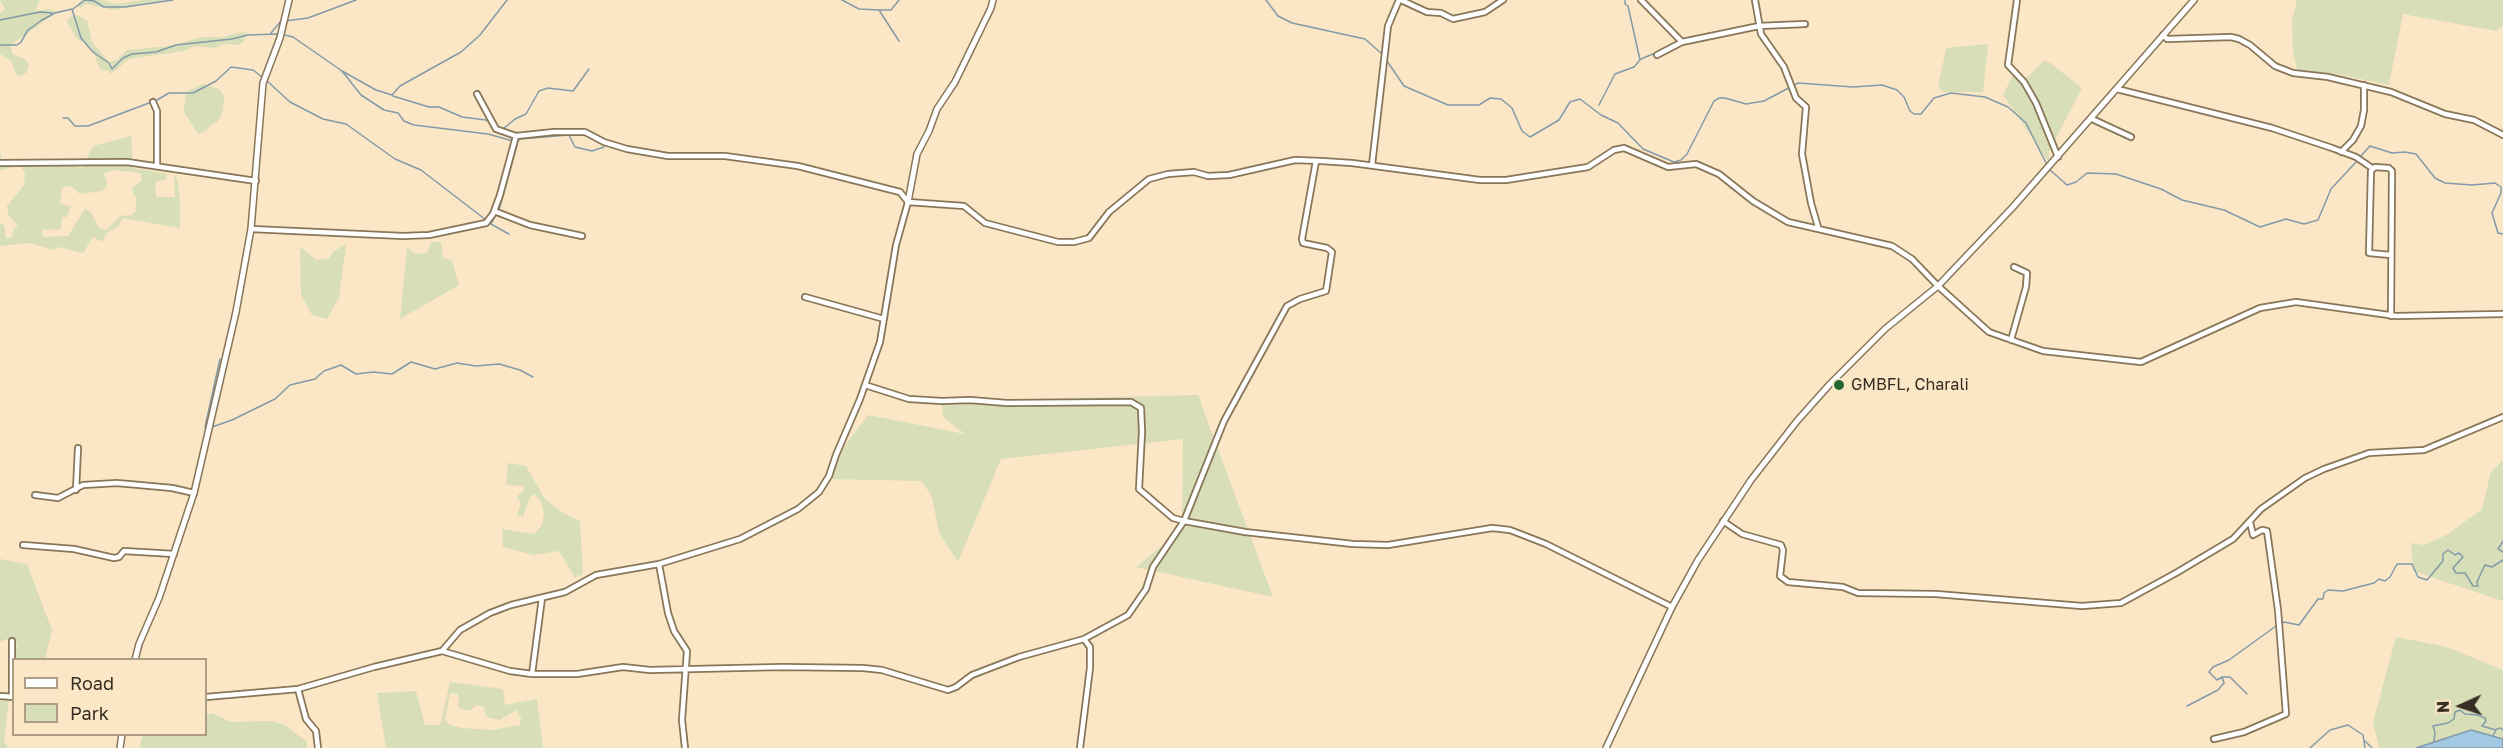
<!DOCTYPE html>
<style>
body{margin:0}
#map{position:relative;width:2503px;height:748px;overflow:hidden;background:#fbe7c6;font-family:"Golos Text",sans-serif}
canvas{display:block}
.legend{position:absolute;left:12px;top:658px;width:195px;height:78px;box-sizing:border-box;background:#fbe7c6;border:2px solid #ac9d84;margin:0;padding:8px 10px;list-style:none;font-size:18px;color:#362e22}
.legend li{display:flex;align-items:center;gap:12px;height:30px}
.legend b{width:30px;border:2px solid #ac9d84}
.north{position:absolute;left:2431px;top:676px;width:60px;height:60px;-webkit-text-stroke:4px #fbe7c6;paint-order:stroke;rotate:267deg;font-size:16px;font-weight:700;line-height:24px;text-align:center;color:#362e22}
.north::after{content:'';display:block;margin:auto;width:21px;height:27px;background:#362e22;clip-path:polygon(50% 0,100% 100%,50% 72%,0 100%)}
</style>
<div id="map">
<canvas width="2503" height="748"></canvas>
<ul class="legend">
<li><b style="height:8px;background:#fff"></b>Road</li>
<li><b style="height:16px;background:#d8deb7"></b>Park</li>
</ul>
<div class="north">N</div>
</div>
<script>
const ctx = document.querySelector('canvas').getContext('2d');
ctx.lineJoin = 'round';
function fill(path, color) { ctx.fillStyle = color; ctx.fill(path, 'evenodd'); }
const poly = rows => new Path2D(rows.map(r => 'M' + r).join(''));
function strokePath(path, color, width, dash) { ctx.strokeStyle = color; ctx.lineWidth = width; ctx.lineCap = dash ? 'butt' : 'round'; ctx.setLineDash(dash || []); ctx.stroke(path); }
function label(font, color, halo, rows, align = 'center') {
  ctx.font = font + ' "Golos Text",sans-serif'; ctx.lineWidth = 4.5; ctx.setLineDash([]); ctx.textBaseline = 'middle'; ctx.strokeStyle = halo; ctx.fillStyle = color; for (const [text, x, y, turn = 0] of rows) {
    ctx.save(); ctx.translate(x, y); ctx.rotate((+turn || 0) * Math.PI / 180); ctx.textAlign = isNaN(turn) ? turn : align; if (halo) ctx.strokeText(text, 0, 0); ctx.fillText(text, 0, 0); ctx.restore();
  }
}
const green = poly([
 [0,0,40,0,35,11,50,9,57,12,11,45,12,54,25,59,29,65,26,73,20,76,16,74,11,61,0,54,0,14,5,9],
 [81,0,101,0,117,4,143,0,168,0,114,10,86,4,80,8,78,5],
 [2297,0,2503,0,2503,26,2496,31,2403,14,2389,85,2337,74,2298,73,2293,51,2292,20],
 [74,14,87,20,92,42,109,62,117,60,127,50,170,46,202,37,224,37,236,33,246,32,247,34,243,42,238,45,224,44,215,48,196,46,184,51,129,59,111,74,108,70,101,71,92,49,85,42,79,41,69,26,67,20],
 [1988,44,1983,92,1943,92,1938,87,1946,48],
 [2044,61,2049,62,2082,88,2053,144,2049,153,2049,163,2003,95,2013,75,2026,78],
 [203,84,219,89,224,96,223,110,221,117,217,122,210,125,206,131,198,134,184,112,185,98,188,91],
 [131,136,133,168,174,175,177,179,180,199,180,228,122,218,119,226,108,232,102,242,93,237,83,253,58,247,54,250,29,243,0,246,0,224,4,225,6,238,12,237,14,227,18,226,8,214,7,206,24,185,25,173,20,166,0,170,0,152,2,161,45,161,82,168,93,146],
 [114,170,141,173,141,181,132,188,133,194,136,196,136,211,132,215,120,216,106,230,98,227,91,212,85,209,68,236,43,237,42,230,61,229,62,217,67,217,71,206,60,204,62,187,71,186,80,194,102,191,106,187,107,181,104,173],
 [167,174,174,175,175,197,157,197,155,191,156,182,166,179],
 [431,242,441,242,443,258,452,260,459,285,400,319,407,247,415,254,427,253],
 [346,244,339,298,327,319,312,315,301,295,300,247,317,260,329,258,333,252],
 [1198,395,1273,597,1136,567,1182,529,1183,439,1001,459,958,562,939,533,932,497,922,481,827,479,834,460,868,415,965,434,943,417,942,401],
 [2503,460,2503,601,2413,571,2411,543,2424,545,2448,534,2482,509,2491,472],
 [508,463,526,466,545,499,563,513,580,521,583,574,575,578,559,551,534,555,503,547,502,529,534,534,542,525,544,513,541,502,535,494,530,497,523,517,517,515,521,503,517,499,518,495,524,491,523,486,506,485],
 [0,559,27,564,52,630,45,659,15,659,17,646,12,637,0,642],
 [2396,637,2447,647,2503,670,2503,739,2471,730,2416,748,2379,748,2373,722],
 [13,669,4,740,8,748,0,748,0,692,10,692],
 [450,682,503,689,505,705,537,699,543,748,386,748,377,693,416,691,425,725,440,725],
 [450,693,458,694,459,708,470,711,476,705,484,707,486,717,500,720,516,710,521,718,520,725,492,730,462,728,450,725,445,720],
 [212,713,231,722,271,721,285,725,307,742,307,748,139,748,143,735,206,734,206,715]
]);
const water = poly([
 [2471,730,2503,739,2503,748,2416,748,2471,730]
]);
const stream = poly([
 [842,0,859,9,879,10,899,41],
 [1266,0,1278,16,1292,23,1365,39,1382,54],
 [73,9,85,0,94,1,104,7,125,7,173,0],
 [880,10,891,10,899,0],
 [0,20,40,12,52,13],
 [285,21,308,18,356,0],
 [271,33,281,21],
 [285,35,293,37,342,71,376,90,392,95,400,86,461,52,480,35,507,0],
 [0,45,17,45,21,42,28,30,42,20,55,13,72,9,81,38,93,52,109,63,112,69,123,58,132,54,156,52,176,45,232,39,248,35,278,34,262,77,263,78],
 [1641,59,1667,48],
 [1387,61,1404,86,1448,105,1479,105,1490,98,1501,99,1512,108,1522,131,1530,137,1559,120,1570,102,1580,99,1601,115,1618,123,1643,149,1674,162,1681,160,1687,154,1714,101,1719,98,1725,98,1746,104,1764,101,1798,83,1853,87,1882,85,1897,90,1904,97,1910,111,1914,114,1921,114,1934,98,1951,93,1985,97,2008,107,2026,123,2047,165],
 [342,71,361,95,384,110,398,113,404,121,414,125,488,134,513,141],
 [267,81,290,102,323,119,346,124,395,159,421,170,486,220],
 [393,96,429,107,439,107,462,117,486,120,491,124],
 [1599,105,1615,74,1634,67,1640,60,1628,6,1625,4,1625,0],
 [63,118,68,118,75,126,88,126,157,100,169,93,193,93,216,81,231,67,253,70,262,77],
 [503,129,515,119,526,114,539,91,548,88,573,91,589,69],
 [516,143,520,139,569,135,575,147,592,151,604,147],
 [2360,157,2370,146,2392,153,2405,152,2416,154,2435,178,2445,183,2472,185,2495,183,2501,187,2501,193,2492,213,2498,233,2503,234],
 [2049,169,2067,185,2076,182,2087,173,2116,174,2161,189,2182,200,2224,210,2260,227,2286,219,2304,224,2318,220,2331,189,2357,161],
 [499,210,517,145],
 [489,223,509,234],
 [491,224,496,215],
 [205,427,220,359],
 [212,427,232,420,275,399,290,385,315,379,324,371,341,365,356,374,373,372,392,374,411,362,435,369,457,363,476,366,499,364,520,370,533,377],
 [2503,541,2498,549,2503,552],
 [2281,625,2284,622,2299,625,2318,599,2323,599,2324,593,2328,590,2343,591,2374,583,2379,579,2385,581,2390,577,2397,564,2412,564,2418,577,2427,580,2443,561,2443,554,2448,550,2455,555,2459,553,2463,557,2453,568,2456,573,2465,573,2473,586,2478,586,2477,582,2485,565,2492,567,2503,560],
 [2247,694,2230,677,2222,677,2217,680,2209,672,2213,667,2229,660,2276,626],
 [2187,706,2218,690,2224,683,2222,677],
 [2497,729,2500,728,2503,730],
 [2365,741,2372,748],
 [2434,742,2435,732,2433,726,2448,723,2454,719,2455,712,2460,710,2465,714,2478,715,2485,718,2486,721,2482,726,2496,730,2493,736],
 [2310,748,2330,730,2348,725,2363,735,2365,748]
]);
const minor = poly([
 [1401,0,1427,12,1441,13,1453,19,1485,12,1503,0],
 [1641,0,1682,42],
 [1755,0,1761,34,1784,67,1796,98,1806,107,1802,154,1811,203,1818,227],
 [2017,0,2008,65,2024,82,2036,103,2058,157],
 [2163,35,2167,39,2231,37,2239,39,2250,45,2275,66,2293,73,2328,77,2391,92,2445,114,2474,120,2503,135],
 [1657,55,1682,42,1759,26,1805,24],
 [2117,89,2272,128,2332,148,2356,157,2372,168],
 [477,94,496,129,516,136],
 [153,102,157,111,157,166],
 [2092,119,2131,137],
 [2341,152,2353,140,2361,126,2364,110,2364,85],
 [0,163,127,162,256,181],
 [1372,165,1388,26,1399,0],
 [494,211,530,225,582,236],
 [251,229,403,236,429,235,486,223,493,214,500,195,516,136,554,132,585,132,604,142,627,149,668,156,725,156,798,166,900,192,908,202,964,206,985,223,1058,242,1074,242,1089,238,1109,212,1149,179,1168,174,1194,172,1208,176,1229,175,1295,160,1321,161,1352,163,1480,180,1506,180,1588,167,1614,150,1624,148,1668,167,1696,164,1719,174,1753,201,1788,222,1892,246,1912,259,1938,286,1989,332,2043,351,2141,362,2260,308,2296,302,2396,316,2503,314],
 [805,297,884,319],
 [2391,316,2392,171,2389,168,2375,167,2371,171,2369,253,2391,255],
 [2011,340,2026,287,2027,273,2014,267],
 [865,385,909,399,942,401,970,400,1007,403,1131,402,1141,408,1142,432,1139,489,1173,518,1184,521,1224,421,1287,306,1300,299,1326,291,1332,252,1327,248,1303,243,1302,239,1316,161],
 [76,490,78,448],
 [35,495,58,498,83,485,117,483,172,488,194,493],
 [1723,521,1742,534,1781,545,1783,550,1780,576,1788,582,1843,587,1858,593,1936,594,2082,606,2121,603,2176,573,2233,539,2261,509,2305,478,2324,469,2369,453,2424,450,2503,417],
 [23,545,74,549,114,558,119,557,124,551,174,554],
 [659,564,668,613,674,631,687,651,682,720,685,748],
 [442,651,510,671,532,674,577,674,623,667,650,670,782,667,863,668,882,670,948,690,956,687,972,675,1019,657,1084,639,1128,615,1146,589,1153,567,1184,521,1245,532,1353,544,1388,545,1492,528,1510,530,1546,544,1672,607],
 [532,674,542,598],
 [298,689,306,719,316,731,318,748],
 [0,696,14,697],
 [12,696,12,641],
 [206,697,298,689,374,667,442,651,460,630,490,613,511,605,565,592,596,575,659,564,740,539,798,509,819,492,829,476,836,455,860,399,880,342,896,245,908,202],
 [2214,739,2244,732,2286,714,2278,610,2267,531,2262,530,2253,535,2250,522],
 [1080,748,1090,668,1090,647,1084,639]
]);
const tertiary = poly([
 [908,202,917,154,929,131,937,109,955,82,991,8,993,0],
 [135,660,139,644,159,598,194,493,236,312,251,229,263,83,280,38,289,0],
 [120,748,122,734],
 [1606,748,1672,607,1698,560,1751,480,1797,421,1830,384,1885,329,1938,286,2013,207,2194,0]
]);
const markers = [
 [1839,385,6,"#236833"]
];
const poiNames = [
 ["GMBFL, Charali",1851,385]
];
fill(green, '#d8deb7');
fill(water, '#a2c8e3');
strokePath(water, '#829aa9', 1.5);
strokePath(stream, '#829aa9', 1.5);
strokePath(minor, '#887659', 8);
strokePath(tertiary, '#887659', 8);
strokePath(minor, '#fff', 4.5);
strokePath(tertiary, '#fff', 5);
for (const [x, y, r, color] of markers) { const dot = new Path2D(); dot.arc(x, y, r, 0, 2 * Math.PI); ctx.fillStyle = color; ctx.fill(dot); strokePath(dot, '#fbe7c6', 2); }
label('16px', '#362e22', '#fbe7c6', poiNames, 'left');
</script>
